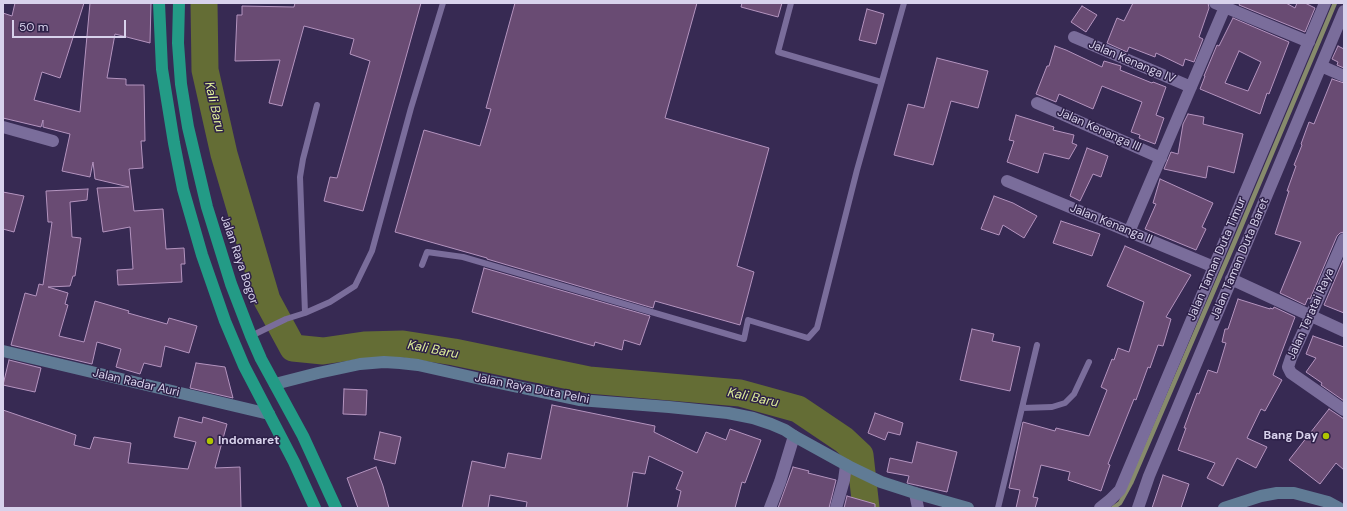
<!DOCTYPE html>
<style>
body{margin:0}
#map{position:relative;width:1347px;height:511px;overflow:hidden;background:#372a53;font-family:"DM Sans",sans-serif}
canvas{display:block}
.frame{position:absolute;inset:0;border:4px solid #d8d2ec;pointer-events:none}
.scale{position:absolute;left:12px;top:20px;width:114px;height:18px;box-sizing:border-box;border:2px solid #d8d2ec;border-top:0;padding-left:5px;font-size:12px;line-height:14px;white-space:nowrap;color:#d8d2ec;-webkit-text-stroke:3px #2d2048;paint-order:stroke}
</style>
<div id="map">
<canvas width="1347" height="511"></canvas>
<div class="frame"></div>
<div class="scale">50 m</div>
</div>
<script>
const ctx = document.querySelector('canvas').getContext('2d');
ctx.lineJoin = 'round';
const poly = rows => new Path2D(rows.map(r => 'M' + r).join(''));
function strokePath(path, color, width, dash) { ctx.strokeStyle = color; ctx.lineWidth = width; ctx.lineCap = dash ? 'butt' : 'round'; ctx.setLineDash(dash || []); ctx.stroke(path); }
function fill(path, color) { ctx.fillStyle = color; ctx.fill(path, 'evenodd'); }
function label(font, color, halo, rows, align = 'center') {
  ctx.font = font + ' "DM Sans",sans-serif'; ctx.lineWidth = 3; ctx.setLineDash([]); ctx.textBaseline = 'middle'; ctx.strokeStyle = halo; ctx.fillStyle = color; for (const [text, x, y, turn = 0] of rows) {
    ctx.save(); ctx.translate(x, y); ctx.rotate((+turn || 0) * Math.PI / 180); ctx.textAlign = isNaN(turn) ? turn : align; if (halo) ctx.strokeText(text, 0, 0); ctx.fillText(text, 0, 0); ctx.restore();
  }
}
const stream = poly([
 [1113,508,1120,503,1131,483,1235,241,1335,3]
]);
const river = poly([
 [204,3,205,70,224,154,267,300,293,348,323,351,364,345,403,344,454,352,589,380,740,393,798,409,844,440,860,455,866,508]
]);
const building = poly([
 [15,3,84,3,60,78,42,72,34,100,80,112,90,3,151,3,150,43,115,34,107,78,126,79,126,85,144,85,145,141,141,141,143,168,129,169,134,211,163,209,166,249,184,248,185,264,181,264,182,282,118,285,117,270,133,269,130,227,103,232,97,188,129,187,95,179,93,162,90,177,62,171,70,134,43,127,43,120,41,127,3,118,3,13,12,16,15,3],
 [295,3,421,3,363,211,324,201,330,177,337,178,370,61,350,54,354,39,304,26,282,106,269,103,280,60,235,61,237,15,242,15,242,6,294,7,295,3],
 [515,3,697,3,665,118,769,148,737,266,754,272,740,325,655,301,653,308,487,259,487,258,395,232,424,130,480,146,491,109,486,108,515,3],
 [742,3,782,3,778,17,741,7,742,3],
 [1133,3,1208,3,1209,8,1199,37,1203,39,1194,62,1185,59,1183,66,1156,53,1155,57,1129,47,1127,52,1107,43,1117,18,1124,21,1133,3],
 [1240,3,1286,3,1295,8,1297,3,1305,3,1315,8,1305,32,1239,5,1240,3],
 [1082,6,1097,15,1086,32,1071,22,1082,6],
 [867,9,884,14,876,44,859,40,867,9],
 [1233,18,1289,42,1269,94,1267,93,1260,114,1200,89,1205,76,1204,76,1217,45,1219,46,1233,18],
 [1239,51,1261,62,1248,91,1225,83,1239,51],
 [1055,46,1066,50,1102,67,1104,61,1121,66,1120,70,1152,83,1153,82,1166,87,1156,115,1164,118,1155,144,1139,138,1140,135,1131,132,1142,102,1102,86,1093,109,1059,94,1056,102,1036,94,1047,66,1049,66,1055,46],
 [1338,46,1344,49,1344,68,1337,65,1338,62,1332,59,1338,46],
 [937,58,988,71,978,108,951,101,933,165,894,155,908,104,924,108,937,58],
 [1332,79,1344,83,1344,232,1340,233,1337,236,1310,299,1308,298,1305,305,1280,293,1301,242,1275,234,1289,191,1287,191,1296,166,1294,165,1302,145,1301,144,1309,122,1314,124,1332,79],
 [1188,114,1204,117,1203,124,1243,134,1234,173,1208,166,1206,178,1164,169,1171,152,1178,154,1183,124,1188,114],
 [1016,115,1054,127,1053,130,1074,135,1072,143,1077,145,1069,159,1044,153,1038,173,1007,162,1014,141,1009,140,1016,115],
 [1087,148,1108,156,1101,177,1093,174,1080,201,1070,196,1087,148],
 [1160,179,1213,203,1202,227,1206,229,1196,250,1145,229,1156,204,1153,203,1160,179],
 [88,189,87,200,70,202,72,237,81,238,75,276,73,276,70,286,48,287,68,293,65,304,68,305,59,336,84,342,95,301,129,311,128,313,167,324,169,318,197,326,189,353,165,346,161,367,144,363,140,374,116,367,121,349,97,342,92,364,11,345,25,293,36,296,39,284,43,285,52,222,48,222,46,191,88,189],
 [3,192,24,196,14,232,3,229,3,192],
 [994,196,1013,203,1037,216,1024,238,1003,225,999,235,981,229,994,196],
 [1061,221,1100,234,1092,256,1053,243,1061,221],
 [1125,246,1191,275,1166,317,1171,319,1163,346,1158,345,1150,368,1148,367,1136,400,1134,399,1108,464,1110,465,1101,491,1068,480,1070,472,1041,465,1033,497,1038,498,1035,508,1016,508,1020,490,1009,488,1023,422,1055,431,1056,428,1089,436,1107,390,1101,387,1112,359,1114,360,1118,348,1129,352,1144,302,1107,286,1125,246],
 [1344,258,1344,313,1324,305,1344,258],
 [484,268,650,316,640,345,624,340,622,350,595,342,594,346,472,312,484,268],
 [1238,299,1270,309,1270,308,1273,309,1274,307,1295,317,1273,375,1282,380,1265,411,1261,409,1247,438,1267,447,1256,468,1237,458,1223,486,1207,478,1215,463,1178,450,1186,428,1184,428,1191,409,1197,393,1199,394,1208,370,1217,373,1226,343,1222,342,1225,329,1228,329,1238,299],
 [972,329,994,334,992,341,1020,347,1010,391,960,380,972,329],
 [1313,336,1344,347,1344,401,1321,385,1322,383,1306,372,1316,358,1306,354,1313,336],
 [9,360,41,368,35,392,3,385,9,360],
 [196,363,225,367,233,398,190,388,196,363],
 [344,389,367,390,366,415,343,414,344,389],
 [552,405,655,426,654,432,697,453,706,432,726,440,730,429,761,440,745,483,742,482,735,508,677,508,681,491,676,489,683,472,649,456,645,474,633,472,627,508,526,508,527,502,490,495,488,508,462,508,472,461,505,468,508,453,541,459,552,405],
 [1329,409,1344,419,1344,470,1336,463,1320,484,1289,460,1329,409],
 [3,410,76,435,74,445,90,449,94,437,131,443,128,463,188,469,196,442,174,437,179,417,202,423,203,417,227,424,215,468,240,467,241,508,3,508,3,410],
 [875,413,903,423,900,435,888,432,885,440,868,433,875,413],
 [380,432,401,437,395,464,374,459,380,432],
 [917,442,957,452,947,492,907,483,909,476,887,472,890,458,912,463,917,442],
 [376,467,383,486,389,508,358,508,347,478,376,467],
 [793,467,809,471,808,473,836,480,829,508,778,508,793,467],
 [1163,475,1189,484,1181,508,1152,508,1163,475],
 [847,496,875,504,875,508,844,508,847,496]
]);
const lane = poly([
 [791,3,778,52,881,82],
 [422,265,427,252,463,257,744,339,748,320,808,338,817,328,857,170,904,3],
 [305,313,300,177,303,159,317,105],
 [251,336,286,319,305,313,330,302,355,286,372,251,411,108,443,3],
 [1022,408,1052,407,1065,403,1074,394,1089,362],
 [998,508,1037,345]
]);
const street = poly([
 [1215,3,1309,42],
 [1074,37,1191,87],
 [1321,66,1344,76],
 [1037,103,1161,158],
 [3,127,53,141],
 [1007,181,1214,267],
 [1129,232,1225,7],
 [1344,239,1311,315,1291,358,1288,367,1291,373,1344,410],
 [1231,279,1344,331],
 [915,493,918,508],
 [770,508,780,482,794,436],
 [836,508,844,480,846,465],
 [1100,508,1110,500,1120,490,1325,3],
 [1138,508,1149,476,1344,11]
]);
const secondary = poly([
 [3,351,269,414],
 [275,384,318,373,360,364,384,362,400,363,418,365,485,380,579,400,669,407,728,413,753,418,771,424,785,430,794,436,852,468,881,482,915,493,968,508],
 [1224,508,1261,496,1277,493,1294,493,1328,502,1339,508]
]);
const highway = poly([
 [159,3,162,69,174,143,183,189,202,255,225,321,244,366,294,462,315,508],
 [179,3,178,43,181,84,188,127,207,207,231,284,251,336,261,359,303,436,336,508]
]);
const markers = [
 [1326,436,4,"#b0c500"],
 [210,441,4,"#b0c500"]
];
const streetNames = [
 ["Jalan Kenanga IV",1132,62,23],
 ["Jalan Kenanga III",1099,130,24],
 ["Jalan Kenanga II",1111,224,22],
 ["Jalan Taman Duta Timur",1217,259,-67],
 ["Jalan Taman Duta Baret",1240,259,-67],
 ["Jalan Raya Bogor",239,260,71],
 ["Jalan Teratai Raya",1311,314,-66],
 ["Jalan Radar Auri",136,383,13],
 ["Jalan Raya Duta Pelni",532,389,11]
];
const poiNames = [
 ["Bang Day",1318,436],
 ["Indomaret",218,441,"left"]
];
const waterNames = [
 ["Kali Baru",214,107,77],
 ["Kali Baru",433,350,11],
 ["Kali Baru",753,398,12]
];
strokePath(stream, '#878b6c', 4.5);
strokePath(river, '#646d35', 27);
fill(building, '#694b73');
strokePath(building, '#b494bf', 1);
strokePath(lane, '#7a6d9b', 6);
strokePath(street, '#7a6d9b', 12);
strokePath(secondary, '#607b95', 12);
strokePath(highway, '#239b86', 12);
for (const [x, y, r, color] of markers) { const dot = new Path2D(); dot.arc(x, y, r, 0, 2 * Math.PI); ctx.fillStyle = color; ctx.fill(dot); strokePath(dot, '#2d2048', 1.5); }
label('12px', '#d8d2ec', '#2d2048', streetNames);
label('bold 12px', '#d8d2ec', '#2d2048', poiNames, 'right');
label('italic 13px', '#dfef99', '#2d2048', waterNames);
</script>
